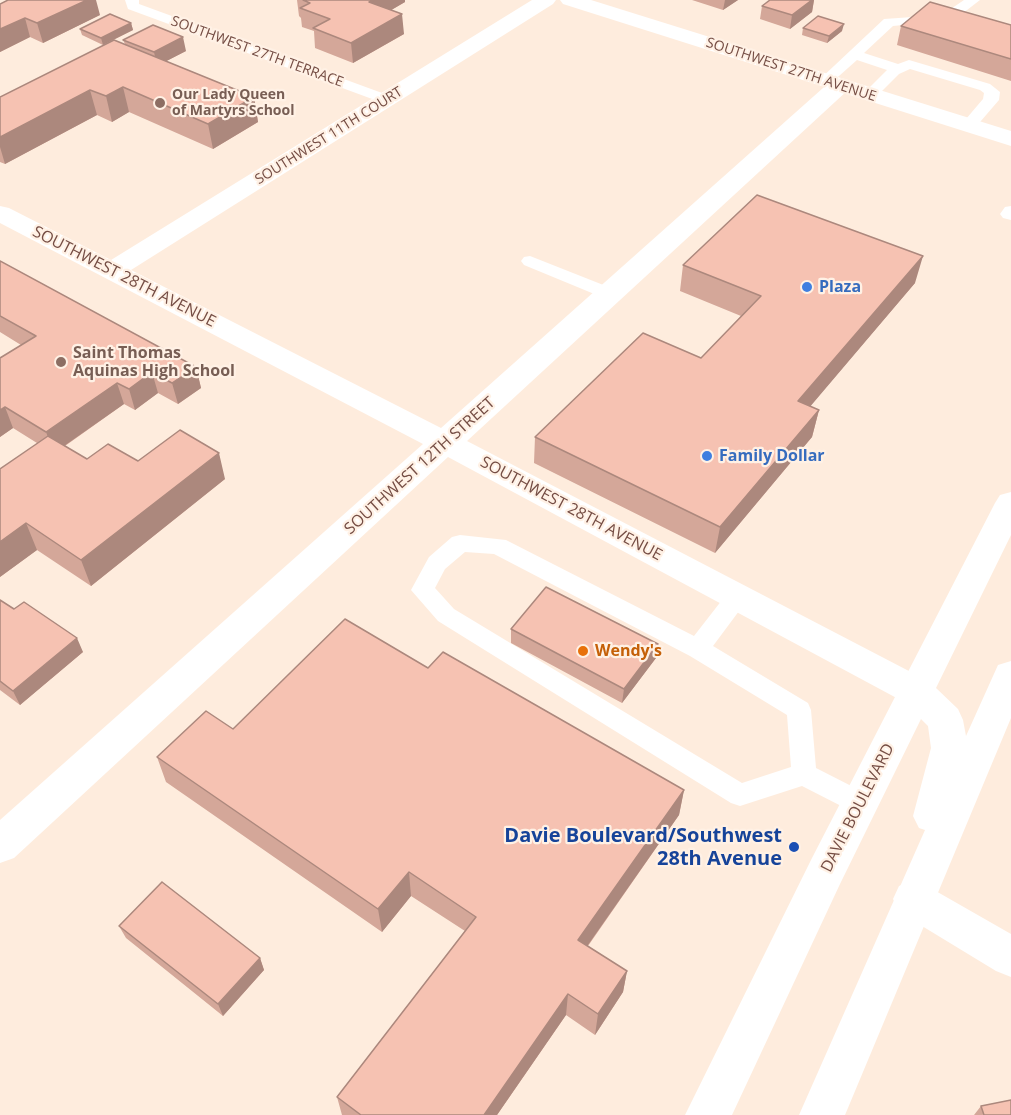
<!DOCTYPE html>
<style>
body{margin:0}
canvas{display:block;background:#feecdd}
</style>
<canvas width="1011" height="1115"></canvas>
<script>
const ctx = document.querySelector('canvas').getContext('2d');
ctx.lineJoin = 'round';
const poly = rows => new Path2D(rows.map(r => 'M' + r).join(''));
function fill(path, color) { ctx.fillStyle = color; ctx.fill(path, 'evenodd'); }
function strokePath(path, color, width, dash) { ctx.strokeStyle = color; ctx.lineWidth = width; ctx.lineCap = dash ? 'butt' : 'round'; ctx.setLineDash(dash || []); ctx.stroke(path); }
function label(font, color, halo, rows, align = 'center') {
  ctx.font = font + ' "Open Sans",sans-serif'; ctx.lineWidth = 4.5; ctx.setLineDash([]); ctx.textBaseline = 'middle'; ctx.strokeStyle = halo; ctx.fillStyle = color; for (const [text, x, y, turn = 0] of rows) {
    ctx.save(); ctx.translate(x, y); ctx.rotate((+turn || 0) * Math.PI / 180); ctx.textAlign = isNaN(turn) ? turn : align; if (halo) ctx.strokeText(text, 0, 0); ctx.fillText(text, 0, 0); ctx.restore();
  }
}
const service = poly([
 [125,0,139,0,139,4,393,97,396,100,388,105,383,103,128,9,125,0],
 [964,0,980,0,958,17,1011,32,1011,40,942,21,893,26,864,53,898,64,909,60,990,84,1000,92,999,100,974,129,968,131,960,126,983,99,984,93,980,90,910,69,899,74,875,98,870,100,862,95,887,70,857,60,830,84,825,85,818,81,884,19,942,15,964,0],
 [1011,206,1011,220,1003,218,1000,214,1005,207,1011,206],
 [530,256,616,290,619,294,616,298,610,300,604,298,524,265,521,261,524,257,530,256],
 [460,535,506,540,694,636,729,591,737,588,745,591,749,597,745,603,713,646,808,703,811,710,816,768,869,795,873,803,869,811,860,815,851,811,802,786,740,806,731,803,438,621,411,590,429,557,452,537,460,535],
 [465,552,494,554,690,656,787,715,791,767,742,783,454,609,435,588,445,569,465,552]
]);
const minor = poly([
 [532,0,556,0,553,4,131,270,441,428,832,80,840,78,848,80,851,85,848,90,467,441,930,682,935,692,930,702,917,707,904,702,448,457,14,858,0,863,0,820,423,444,0,223,0,206,9,208,111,260,532,0],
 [913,880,927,886,1011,934,1011,977,996,971,899,912,893,899,899,886,913,880]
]);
const tertiary = poly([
 [560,0,591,0,1011,131,1011,146,563,4,560,0]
]);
const secondary = poly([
 [1011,492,1011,535,936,688,958,709,963,720,966,736,998,665,1011,661,1011,718,845,1115,799,1115,925,830,919,828,913,816,931,748,928,726,921,719,840,884,732,1115,685,1115,812,858,995,503,1000,495,1011,492]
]);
const wall = poly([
 [297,0,405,0,405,2,391,10,404,34,353,63,315,48,314,31,302,27,301,18,299,16],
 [692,0,738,0,723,10],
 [770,0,814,0,812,12,790,29,760,19,762,6],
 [0,4,100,15,43,43,30,37,0,52],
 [131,23,133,30,103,45,82,35,80,29],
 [1011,25,1011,81,897,45,901,26],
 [803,28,842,31,827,43,802,35],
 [123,40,186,51,166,61,254,97,258,122,213,149,129,112,112,122,97,115,5,164,0,162,0,97,125,44],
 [0,261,196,367,201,388,178,404,158,393,135,410,124,404,65,446,87,459,138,461,225,479,91,586,37,550,0,577,37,443,13,428,0,437,0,358,21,345,0,332],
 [683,265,915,283,810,406,819,410,812,437,715,553,534,463,535,437,701,358,741,316,680,291],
 [0,600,83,652,20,705,0,690],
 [511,629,656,658,622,703,511,643],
 [428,668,684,790,679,815,588,946,627,971,623,992,595,1035,566,1015,497,1115,342,1115,337,1097,465,931,411,896,382,932,166,782,157,757,233,729],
 [119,926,260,958,264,970,223,1016,126,938],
 [981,1106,1011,1115,974,1115]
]);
const shadedWall = poly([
 [87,0,96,0,100,15,43,43,37,23],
 [374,0,405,0,405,2,371,22,369,2],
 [725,0,738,0,723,10],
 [812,0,814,0,812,12,790,29,792,15],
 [402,14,404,34,353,63,351,43],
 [25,18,30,37,0,52,0,29],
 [131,23,133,30,103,45,101,38],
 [844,24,842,31,827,43,829,36],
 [183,37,186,51,157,66,154,52],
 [123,87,129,112,112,122,106,96],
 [90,90,97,115,5,164,0,147,0,137],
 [254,97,258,122,213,149,208,124],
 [923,256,915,283,792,428,798,401],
 [196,367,201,388,178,404,172,383],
 [152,372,158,393,135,410,129,389],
 [117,383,124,404,54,453,46,432],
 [5,407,13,428,0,437,0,410],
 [819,410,812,437,715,553,720,527],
 [219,453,225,479,91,586,81,560],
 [26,523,37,550,0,577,0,542],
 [77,638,83,652,20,705,13,691],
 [658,644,656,658,622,703,624,689],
 [684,790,679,815,576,962,578,940],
 [409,872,411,896,382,932,378,909],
 [260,958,264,970,223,1016,218,1004],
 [627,971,623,992,595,1035,598,1014],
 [568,994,566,1015,497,1115,484,1115]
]);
const building = poly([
 [8,0,87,0,37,23,25,18,0,29,0,4,8,0],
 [303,0,374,0,369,2,402,14,351,43,313,28,330,19,300,8,310,3,303,0],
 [770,0,812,0,792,15,762,6,770,0],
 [930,2,1011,25,1011,59,901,26,930,2],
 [110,14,131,23,101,38,80,29,110,14],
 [818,16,844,24,829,36,803,28,818,16],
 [153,25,183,37,154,52,123,40,153,25],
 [114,40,254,97,208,124,123,87,106,96,90,90,0,137,0,97,114,40],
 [757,195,923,256,798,401,819,410,720,527,535,437,643,333,701,358,761,296,683,265,757,195],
 [0,261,196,367,172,383,152,372,129,389,117,383,46,432,5,407,0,410,0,358,36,336,0,316,0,261],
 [180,430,219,453,81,560,26,523,0,542,0,469,48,436,87,459,108,444,138,461,180,430],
 [546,587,658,644,624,689,511,629,546,587],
 [0,600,14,609,24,602,77,638,13,691,0,681,0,600],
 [345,619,428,668,443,652,684,790,578,940,627,971,598,1014,568,994,484,1115,361,1115,337,1097,476,917,409,872,378,909,157,757,206,711,233,729,345,619],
 [162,882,260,958,218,1004,119,926,162,882],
 [1011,1100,1011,1115,984,1115,981,1106,1011,1100]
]);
const markers = [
 [160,103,6,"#8d6e63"],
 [807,287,6,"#3f7fe0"],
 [61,362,6,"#8d6e63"],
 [707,456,6,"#3f7fe0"],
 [583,651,6,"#e8710a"],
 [794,847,6,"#1a4fb4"]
];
const farStreetnames = [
 ["SOUTHWEST 27TH TERRACE",257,52,20],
 ["SOUTHWEST 27TH AVENUE",791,70,18],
 ["SOUTHWEST 11TH COURT",329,136,-32]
];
const farEducationnames = [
 ["Our Lady Queen",172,95],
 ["of Martyrs School",172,111]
];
const streetNames = [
 ["SOUTHWEST 28TH AVENUE",124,277,27],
 ["SOUTHWEST 12TH STREET",420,466,-42],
 ["SOUTHWEST 28TH AVENUE",571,509,28],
 ["DAVIE BOULEVARD",858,808,-63]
];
const shopNames = [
 ["Plaza",819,287],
 ["Family Dollar",719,456]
];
const educationNames = [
 ["Saint Thomas",73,353],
 ["Aquinas High School",73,371]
];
const foodNames = [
 ["Wendy's",595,651]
];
const nearTransitnames = [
 ["Davie Boulevard/Southwest",782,836],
 ["28th Avenue",782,859]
];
fill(service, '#fff');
fill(minor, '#fff');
fill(tertiary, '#fff');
fill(secondary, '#fff');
fill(wall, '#d4a799');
fill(shadedWall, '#ac887d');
fill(building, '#f6c2b2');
strokePath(building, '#ac887d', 1.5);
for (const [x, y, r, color] of markers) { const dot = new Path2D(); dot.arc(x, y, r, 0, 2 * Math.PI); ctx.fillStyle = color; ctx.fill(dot); strokePath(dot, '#fff1e5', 2); }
label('14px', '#754d44', '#fff1e5', farStreetnames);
label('bold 14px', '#785e54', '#fff1e5', farEducationnames, 'left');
label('16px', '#754d44', '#fff1e5', streetNames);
label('bold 16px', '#366cbe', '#fff1e5', shopNames, 'left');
label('bold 16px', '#785e54', '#fff1e5', educationNames, 'left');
label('bold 16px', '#c56008', '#fff1e5', foodNames, 'left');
label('bold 20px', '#164399', '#fff1e5', nearTransitnames, 'right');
</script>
